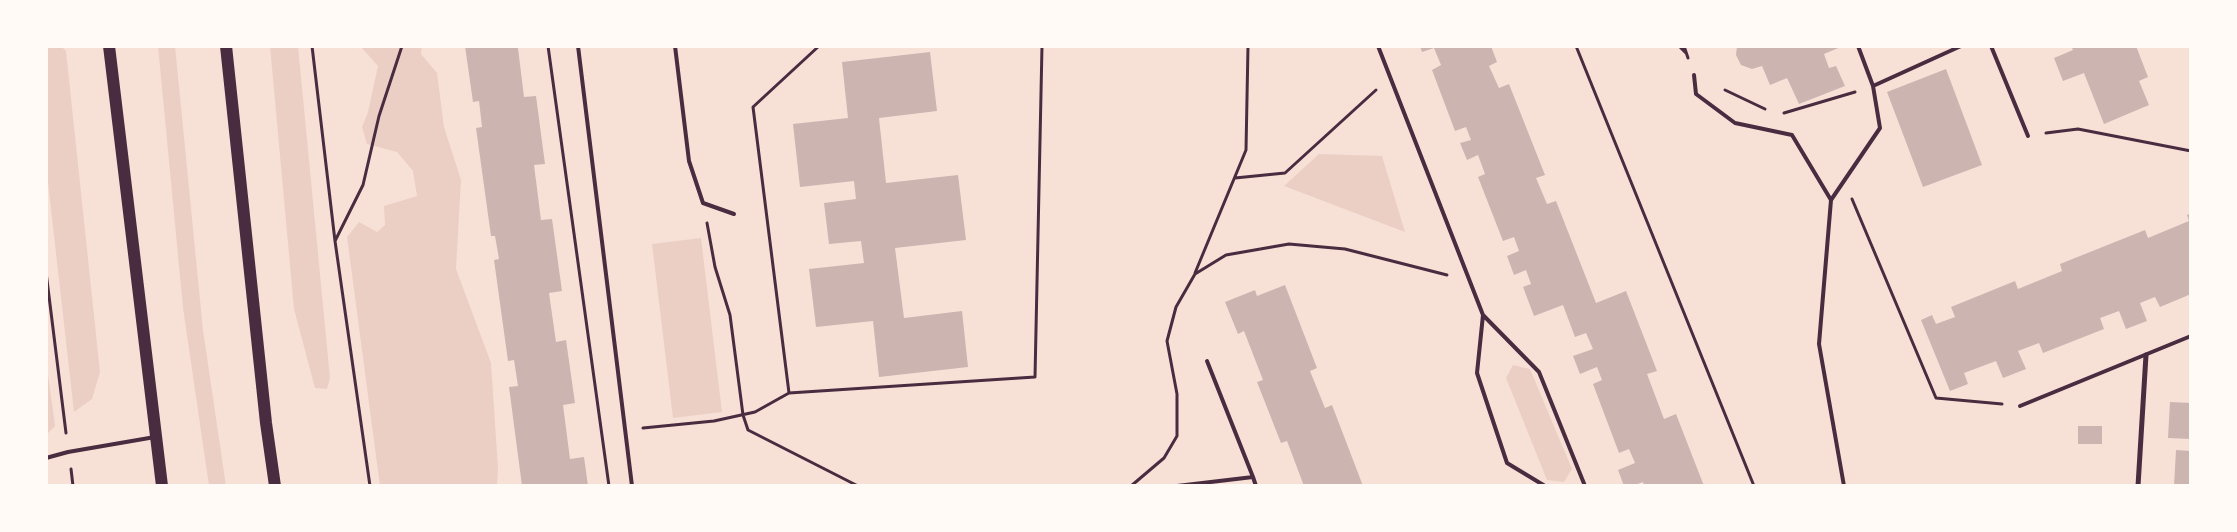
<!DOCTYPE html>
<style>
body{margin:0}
#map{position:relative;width:2237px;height:532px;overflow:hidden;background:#f7e1d7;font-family:Raleway,sans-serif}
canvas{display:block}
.frame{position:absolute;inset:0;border:48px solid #fffaf5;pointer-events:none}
</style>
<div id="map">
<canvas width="2237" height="532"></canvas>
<div class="frame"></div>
</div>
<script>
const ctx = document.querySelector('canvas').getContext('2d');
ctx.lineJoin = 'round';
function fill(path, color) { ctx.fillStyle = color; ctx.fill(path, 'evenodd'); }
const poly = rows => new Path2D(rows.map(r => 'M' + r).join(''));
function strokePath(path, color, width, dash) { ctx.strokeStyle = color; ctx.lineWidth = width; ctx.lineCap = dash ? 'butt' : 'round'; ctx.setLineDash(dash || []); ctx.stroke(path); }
const green = poly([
 [46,46,61,46,66,51,100,372,92,399,74,412,46,165],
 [158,46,175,46,203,330,226,486,209,486,183,308],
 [270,46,298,46,330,378,327,389,315,388,294,309],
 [360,46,422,46,421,54,437,73,444,127,461,180,456,269,491,363,498,468,497,486,380,486,347,237,359,222,377,232,385,225,384,206,417,196,413,171,397,152,367,144,362,127,368,112,378,66],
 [1319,154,1382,156,1405,232,1284,186],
 [701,238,722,412,673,418,652,244],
 [46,360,55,426,46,435],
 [1513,365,1530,369,1572,469,1564,482,1547,480,1506,378]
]);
const building = poly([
 [465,46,524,46,518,48,524,97,536,96,545,164,534,165,541,220,552,219,562,291,549,293,556,342,566,340,575,403,563,405,570,459,584,457,588,486,522,486,509,387,518,386,514,360,508,361,494,260,499,259,495,236,491,236,476,128,482,127,479,101,473,102],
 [1420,46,1491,46,1497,62,1489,66,1499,88,1509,84,1545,175,1536,178,1547,204,1556,201,1596,303,1626,291,1657,371,1647,374,1664,419,1676,414,1704,486,1644,486,1643,482,1632,486,1624,486,1618,470,1635,463,1629,449,1619,453,1593,384,1602,380,1597,367,1580,374,1573,356,1593,349,1586,333,1575,337,1563,305,1534,316,1523,287,1531,284,1526,270,1514,275,1507,256,1519,251,1514,237,1503,241,1478,177,1485,174,1478,155,1467,160,1460,143,1471,140,1466,127,1455,131,1432,70,1441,65,1434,48,1422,52],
 [1737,46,1843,46,1824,54,1829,68,1836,66,1845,86,1799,104,1787,78,1770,85,1762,66,1752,69,1741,65,1736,55],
 [2071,46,2136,46,2148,77,2139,81,2149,105,2104,124,2084,73,2063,81,2054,58,2073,50],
 [930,52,937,111,879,118,886,183,958,175,966,240,895,248,904,318,962,311,968,367,879,377,873,321,816,327,809,269,864,263,861,241,829,244,824,203,856,199,854,181,800,187,793,124,848,118,842,62],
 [1946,69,1982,165,1923,187,1887,92],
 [2191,213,2191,294,2160,307,2155,297,2140,303,2147,321,2126,329,2119,311,2100,318,2104,329,2043,353,2039,343,2018,351,2026,369,2003,378,1996,361,1964,373,1968,384,1950,391,1921,320,1932,315,1936,324,1955,317,1951,307,2015,281,2018,289,2062,271,2060,264,2145,230,2148,238,2189,221,2187,215],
 [1285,285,1317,368,1310,371,1325,408,1332,405,1363,486,1304,486,1287,441,1281,443,1257,382,1263,380,1244,331,1238,334,1225,302,1255,290,1257,296],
 [2170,402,2191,403,2191,439,2168,438],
 [2078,426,2102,426,2102,444,2078,444],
 [2176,450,2191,451,2191,486,2174,486]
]);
const path = poly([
 [312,46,335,241,370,486],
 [548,46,609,486],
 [1576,46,1754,486],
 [1679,46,1686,53],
 [1684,46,1688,58],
 [1725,90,1765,109],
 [1784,113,1855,92],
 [2046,133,2078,129,2191,151],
 [1235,178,1285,173,1376,90],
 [1852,199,1936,398,2002,404],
 [707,223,715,267,730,315,743,415,748,430,858,486],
 [335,241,363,185,379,116,402,46],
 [46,272,66,433],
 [1195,273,1246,150,1248,46],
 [789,393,753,107,819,46],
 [643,428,714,421,755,412,789,393,1035,377,1042,46],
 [71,469,73,486],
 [1131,486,1164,458,1177,436,1177,394,1167,341,1176,307,1195,274,1226,255,1289,244,1345,249,1447,275]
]);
const service = poly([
 [578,46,632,486],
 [675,46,689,161,703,203,734,214],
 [1378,46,1483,315,1539,372,1585,486],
 [1991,46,2028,136],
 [1694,75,1696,94,1735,123,1792,135,1831,200],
 [1873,86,1961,46],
 [1483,315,1477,373,1507,463,1545,486],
 [1207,361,1253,477],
 [2020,406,2191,336],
 [46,458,68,452,155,437],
 [1177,486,1253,477,1256,486],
 [1844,486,1819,344,1831,200,1880,128,1873,86,1858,46]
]);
const minor = poly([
 [2138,486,2146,355]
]);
const primary = poly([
 [109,46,162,486],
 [226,46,266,423,275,486]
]);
fill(green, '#ebcfc5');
fill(building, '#ccb4b1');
strokePath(path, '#4a2c40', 3);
strokePath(service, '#4a2c40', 4);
strokePath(minor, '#4a2c40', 5);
strokePath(primary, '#4a2c40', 12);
</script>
